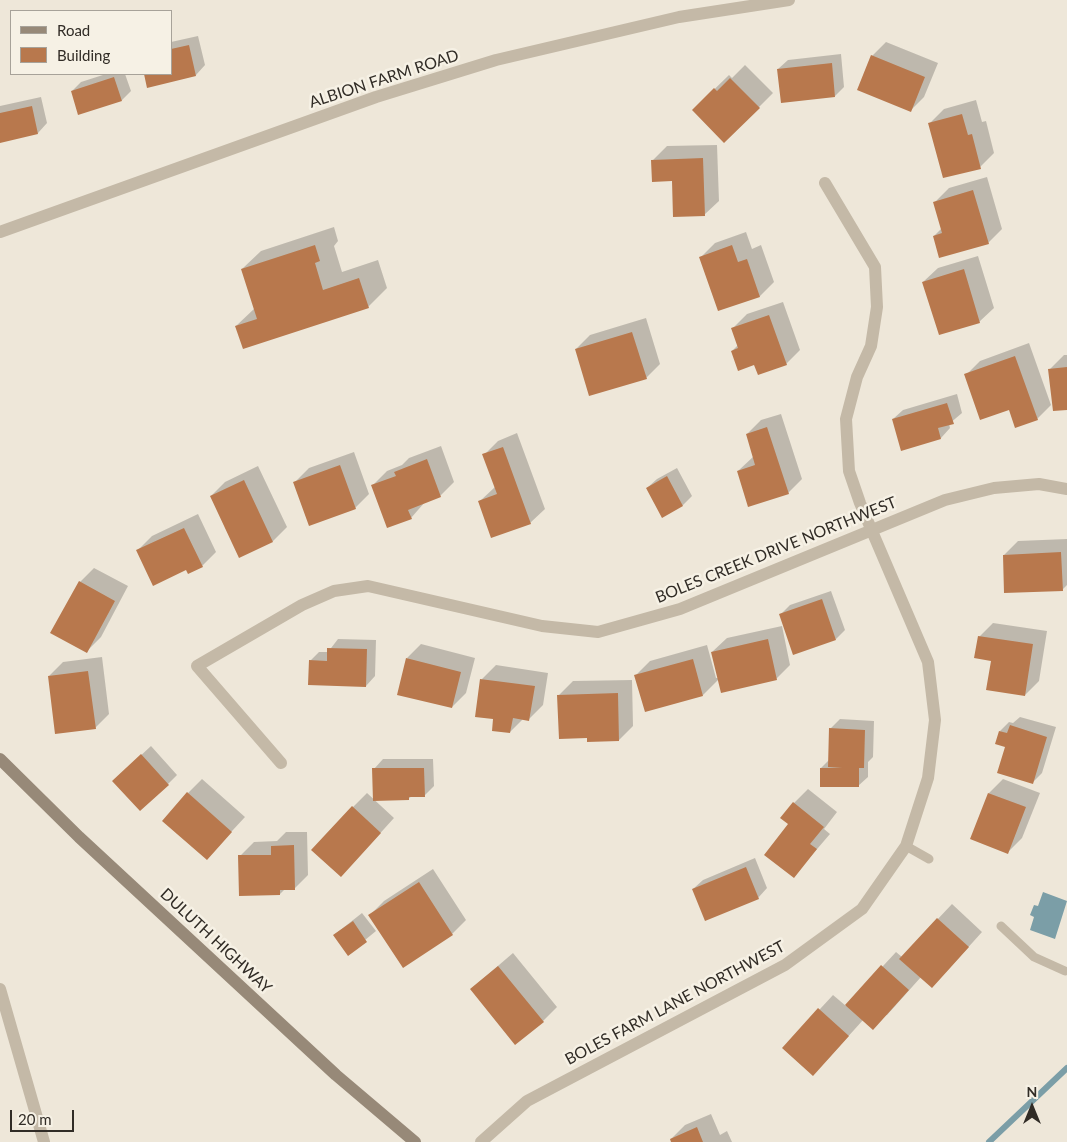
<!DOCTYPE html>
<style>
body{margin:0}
#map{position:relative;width:1067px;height:1142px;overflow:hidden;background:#eee7d9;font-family:Lato,sans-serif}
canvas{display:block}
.legend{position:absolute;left:10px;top:10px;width:162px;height:65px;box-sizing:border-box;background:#f6f1e5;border:1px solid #a7a299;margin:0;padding:6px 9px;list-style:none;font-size:15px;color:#312c26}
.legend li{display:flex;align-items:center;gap:10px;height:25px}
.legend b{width:25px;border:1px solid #a7a299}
.north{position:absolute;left:1007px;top:1082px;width:50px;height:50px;-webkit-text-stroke:4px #f6f1e5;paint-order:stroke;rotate:0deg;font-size:14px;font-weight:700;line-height:20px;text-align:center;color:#312c26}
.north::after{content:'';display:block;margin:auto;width:18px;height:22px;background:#312c26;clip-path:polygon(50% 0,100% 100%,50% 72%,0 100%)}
.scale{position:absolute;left:10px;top:1110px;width:64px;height:22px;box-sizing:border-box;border:2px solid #312c26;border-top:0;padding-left:6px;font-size:15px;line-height:18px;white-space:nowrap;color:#312c26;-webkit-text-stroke:4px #f6f1e5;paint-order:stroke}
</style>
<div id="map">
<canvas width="1067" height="1142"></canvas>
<ul class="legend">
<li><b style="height:6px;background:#978978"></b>Road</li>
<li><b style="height:14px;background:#b8784d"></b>Building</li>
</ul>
<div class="north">N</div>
<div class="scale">20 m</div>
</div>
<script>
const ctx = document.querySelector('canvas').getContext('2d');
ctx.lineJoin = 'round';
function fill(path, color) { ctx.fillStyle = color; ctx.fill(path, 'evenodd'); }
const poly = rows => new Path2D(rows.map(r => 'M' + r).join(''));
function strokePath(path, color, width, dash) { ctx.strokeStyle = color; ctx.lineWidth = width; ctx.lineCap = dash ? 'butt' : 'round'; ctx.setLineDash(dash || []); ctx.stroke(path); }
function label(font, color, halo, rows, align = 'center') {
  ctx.font = font + ' Lato,sans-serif'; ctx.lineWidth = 5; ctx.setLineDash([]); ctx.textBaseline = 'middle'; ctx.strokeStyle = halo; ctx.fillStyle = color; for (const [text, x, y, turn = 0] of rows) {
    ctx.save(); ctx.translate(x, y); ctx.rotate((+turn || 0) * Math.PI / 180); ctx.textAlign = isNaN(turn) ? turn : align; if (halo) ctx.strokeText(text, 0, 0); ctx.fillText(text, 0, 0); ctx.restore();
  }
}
const water = poly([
 [1043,892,1067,901,1055,939,1030,930,1034,917,1030,915,1034,905,1038,906]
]);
const shadow = poly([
 [198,36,205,65,196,75,148,86,145,74,171,74,171,42],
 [886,42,938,63,924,97,910,111,872,56],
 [841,54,844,87,835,96,778,69,788,60],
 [745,65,773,93,759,107,693,110,729,75,732,78],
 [106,74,125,74,131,91,122,100,72,91,81,82],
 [41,97,47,123,38,133,0,141,0,106],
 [976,100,982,122,986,121,994,153,980,167,930,123,944,109],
 [717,145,719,201,704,215,653,160,667,146],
 [987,177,1002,229,988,243,934,236,942,228,935,202,949,188],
 [334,227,338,241,334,246,342,272,378,260,387,288,368,307,236,326,255,308,242,269,261,251],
 [746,232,752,249,761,245,774,282,760,296,719,310,701,257,715,243],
 [978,256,994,308,979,322,923,282,938,268],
 [783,302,800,350,786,364,732,351,738,345,733,328,747,314],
 [646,318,660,364,646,378,576,349,590,335],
 [1029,343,1051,405,1037,419,1009,408,966,375,980,361],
 [1064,355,1067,355,1067,408,1049,370],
 [957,394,962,413,949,424,950,428,941,438,902,449,893,419,903,410],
 [781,414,802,479,788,493,738,471,754,456,747,434,761,420],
 [517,433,545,509,530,523,479,502,495,487,484,455,498,441],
 [441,446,454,482,440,496,425,502,411,518,373,485,387,471,402,465,409,458],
 [354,452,369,494,355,508,295,482,309,468],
 [258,466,287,527,273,541,240,556,211,496,225,482],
 [677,468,692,496,683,505,662,516,647,488,657,479],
 [198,514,216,552,202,566,187,568,138,550,152,536],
 [1067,539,1067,585,1062,590,1004,555,1018,541],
 [94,568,128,586,101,637,87,651,80,582],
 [831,591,845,630,836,639,781,614,790,605],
 [993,623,1047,631,1039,681,1025,695,992,660,979,637],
 [782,626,790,665,776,679,719,679,703,695,636,675,650,661,707,645,716,678,718,678,712,652,727,638],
 [338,639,376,640,375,676,366,686,310,661,319,652,328,652],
 [421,644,475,658,466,693,452,707,407,658],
 [102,657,109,714,95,728,49,676,63,662],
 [496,665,548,673,543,705,529,719,523,719,510,732,495,718,482,679],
 [632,680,633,726,619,740,588,737,559,695,573,681],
 [1020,717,1056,727,1042,773,1033,782,1006,746,1000,731,1009,722,1013,723],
 [840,719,874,721,873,757,868,762,868,777,858,786,821,768,829,760,830,729],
 [151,746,177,775,168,784,123,772],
 [383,759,433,759,434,786,424,796,412,796,408,799,374,769],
 [202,779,245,817,207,858,188,793],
 [1003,779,1040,793,1022,838,1008,852,989,793],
 [808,789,837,812,824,829,830,834,793,877,789,824,794,803],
 [367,793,394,818,355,861,353,807],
 [286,832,307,832,308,875,294,889,285,889,280,894,240,856,254,842,277,841],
 [755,858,767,888,758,898,693,889,703,880],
 [433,869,466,920,452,934,370,915,384,901],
 [952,904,982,932,946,972,921,977,887,1015,863,1020,827,1060,784,1048,833,995,846,1006,896,952,902,957],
 [362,913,376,931,348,954,334,935],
 [513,953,557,1007,543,1021,471,989],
 [711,1114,720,1135,727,1131,732,1142,673,1142,671,1139,685,1125]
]);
const stream = poly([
 [989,1142,1067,1068]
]);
const building = poly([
 [189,45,196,76,147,88,144,74,171,74,171,49],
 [871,55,925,77,911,112,857,90],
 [832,63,835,97,781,103,777,69],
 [114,77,122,101,78,115,71,91],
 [730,78,760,108,724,143,692,110,714,88,717,91],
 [32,106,38,134,0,143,0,113],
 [962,114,968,135,972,134,981,169,943,178,928,123],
 [703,158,705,216,673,217,672,181,652,182,651,160],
 [973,190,989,244,939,258,933,236,942,233,933,202],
 [315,245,320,261,315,263,323,290,359,278,369,308,243,349,235,326,257,319,241,269],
 [732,245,738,262,747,259,760,297,718,311,699,257],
 [964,269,980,323,939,335,922,282],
 [769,315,787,365,758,375,754,365,738,371,731,351,738,348,731,328],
 [632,332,647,379,589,396,575,349],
 [1015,356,1038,420,1015,428,1009,410,980,420,964,374],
 [1067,367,1067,410,1053,411,1048,369],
 [947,403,954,424,938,428,941,439,901,451,892,419],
 [767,427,789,494,748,507,737,471,755,465,746,434],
 [503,447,531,524,491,538,478,501,497,494,482,454],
 [427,459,441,497,408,510,412,519,387,528,371,485,396,476,394,472],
 [340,465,356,509,309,526,293,482],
 [667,476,683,506,662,518,646,488],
 [244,480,273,542,239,558,210,496],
 [184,528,203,567,188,574,186,570,153,586,136,550],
 [1061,552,1063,591,1004,593,1003,555],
 [79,581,115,601,87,653,50,633],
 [822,599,836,640,793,655,779,614],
 [978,636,1033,644,1025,696,986,690,991,661,974,658],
 [768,639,777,680,721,693,711,652],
 [327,648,367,649,366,687,308,685,309,660,327,661],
 [406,658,461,672,452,708,397,695],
 [693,659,703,696,645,712,634,675],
 [88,671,96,729,55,734,48,676],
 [480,679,535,686,529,721,513,718,510,733,492,731,493,719,475,717],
 [618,693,619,741,587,742,587,738,559,739,557,695],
 [1010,725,1047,737,1033,784,997,773,1005,747,995,744,999,731,1007,733],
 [829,728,865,730,864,768,859,768,859,787,820,787,820,768,842,768,828,767],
 [141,754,169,785,140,811,112,781],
 [372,768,424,768,425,797,409,797,409,800,373,801],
 [187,792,232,832,207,860,162,821],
 [988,793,1026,807,1008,854,970,839],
 [793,802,824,827,810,844,817,849,794,878,764,855,788,824,780,818],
 [352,806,381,833,341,877,311,850],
 [294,845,295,890,280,890,280,895,239,896,238,855,271,855,271,846],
 [746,867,759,899,705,921,692,889],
 [419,882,453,935,403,968,368,915],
 [937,918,969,947,932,988,899,959],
 [353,921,367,942,348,956,333,935],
 [881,965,909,990,873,1030,845,1005],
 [498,966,544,1022,515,1045,470,989],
 [818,1008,849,1036,813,1076,782,1048],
 [697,1127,703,1142,671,1142,670,1139]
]);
const service = poly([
 [906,846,929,859],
 [1001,926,1034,957,1065,971]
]);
const minor = poly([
 [281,763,197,666,302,605,334,591,368,586,542,626,598,632,680,609,945,500,994,488,1039,484,1067,489],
 [0,989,44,1142],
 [481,1142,527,1101,785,965,862,909,906,846,928,778,935,720,928,662,860,503,849,471,846,419,857,377,871,346,877,307,875,267,825,183]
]);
const tertiary = poly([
 [0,232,376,97,496,60,679,17,789,0]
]);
const secondary = poly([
 [0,759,79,837,336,1075,415,1142]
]);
const streetNames = [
 ["ALBION FARM ROAD",384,79,-18],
 ["BOLES CREEK DRIVE NORTHWEST",776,550,-22],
 ["DULUTH HIGHWAY",216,941,43],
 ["BOLES FARM LANE NORTHWEST",675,1003,-28]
];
fill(water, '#7b9ea7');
fill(shadow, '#0003');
strokePath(stream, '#7b9ea7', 6);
fill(building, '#b8784d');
strokePath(service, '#c4b9a7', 9);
strokePath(minor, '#c4b9a7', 12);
strokePath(tertiary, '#c4b9a7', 12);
strokePath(secondary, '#978978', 12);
label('16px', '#312c26', '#f6f1e5', streetNames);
</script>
